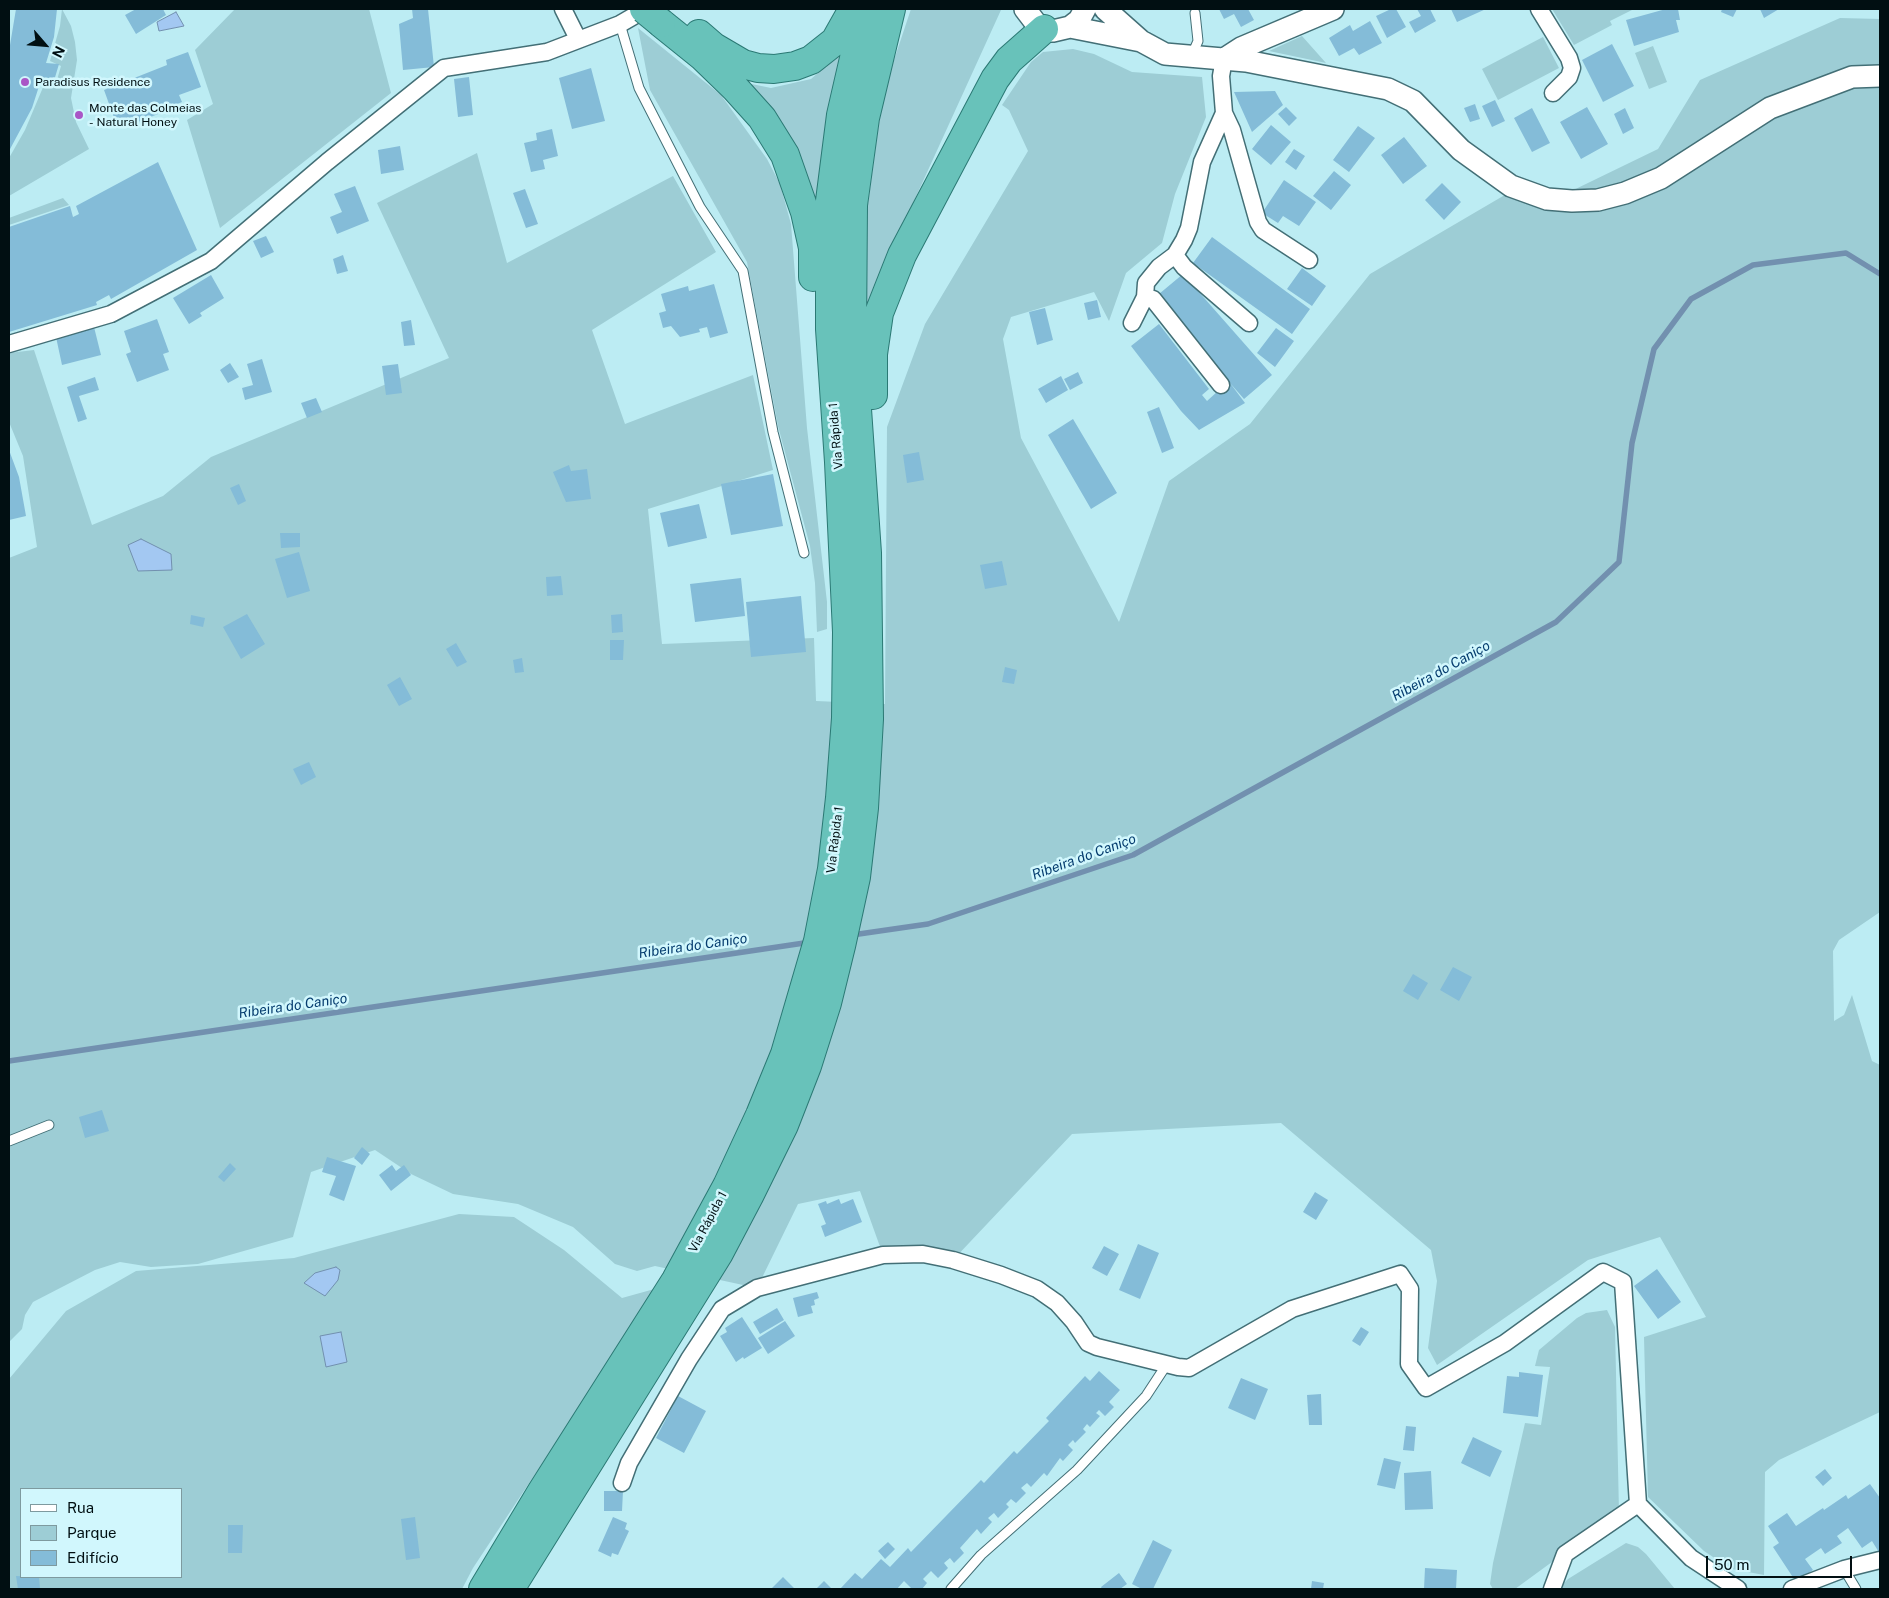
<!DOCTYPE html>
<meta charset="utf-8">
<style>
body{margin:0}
#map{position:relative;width:1889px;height:1598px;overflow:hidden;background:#bcecf3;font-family:"Public Sans",sans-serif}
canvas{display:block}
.frame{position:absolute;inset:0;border:10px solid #010f12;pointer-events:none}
.legend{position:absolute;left:20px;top:1488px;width:162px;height:90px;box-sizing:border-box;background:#d1f7fd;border:1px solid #7e9a9f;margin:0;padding:6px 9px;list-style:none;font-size:15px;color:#010f12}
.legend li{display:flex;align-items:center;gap:10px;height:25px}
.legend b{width:25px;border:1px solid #7e9a9f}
.north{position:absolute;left:20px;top:20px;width:50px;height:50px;-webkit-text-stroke:4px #d1f7fd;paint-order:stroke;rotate:117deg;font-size:14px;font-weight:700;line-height:20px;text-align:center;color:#010f12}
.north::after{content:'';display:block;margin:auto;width:18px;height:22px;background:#010f12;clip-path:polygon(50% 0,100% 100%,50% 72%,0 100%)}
.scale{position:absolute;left:1706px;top:1556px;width:146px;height:22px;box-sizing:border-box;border:2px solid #010f12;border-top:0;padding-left:6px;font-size:15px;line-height:18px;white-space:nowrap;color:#010f12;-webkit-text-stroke:4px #d1f7fd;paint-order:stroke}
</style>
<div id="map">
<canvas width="1889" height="1598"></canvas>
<div class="frame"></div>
<ul class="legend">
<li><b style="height:6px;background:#fff"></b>Rua</li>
<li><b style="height:14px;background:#9dcdd5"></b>Parque</li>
<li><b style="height:14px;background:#84bcd8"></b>Edifício</li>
</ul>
<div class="north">N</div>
<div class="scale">50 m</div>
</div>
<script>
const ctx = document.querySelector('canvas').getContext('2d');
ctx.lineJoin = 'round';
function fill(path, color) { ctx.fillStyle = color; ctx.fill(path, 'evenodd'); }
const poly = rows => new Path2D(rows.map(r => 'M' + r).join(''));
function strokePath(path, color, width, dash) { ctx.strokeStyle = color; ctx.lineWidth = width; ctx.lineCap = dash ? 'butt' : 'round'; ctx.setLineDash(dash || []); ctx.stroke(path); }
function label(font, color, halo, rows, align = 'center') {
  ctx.font = font + ' "Public Sans",sans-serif'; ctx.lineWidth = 5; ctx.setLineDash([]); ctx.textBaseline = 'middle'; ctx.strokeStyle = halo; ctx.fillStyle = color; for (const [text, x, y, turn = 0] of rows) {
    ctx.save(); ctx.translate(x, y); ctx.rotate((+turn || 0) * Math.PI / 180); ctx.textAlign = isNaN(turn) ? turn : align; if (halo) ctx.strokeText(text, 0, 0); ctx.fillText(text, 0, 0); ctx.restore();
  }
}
const green = poly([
 [62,9,71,26,75,42,77,60,71,98,76,122,89,149,9,196,9,158,25,130,44,85,55,87,61,66,50,61,60,26],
 [235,9,369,9,391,93,220,228,187,120,213,104,195,50],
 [911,9,1001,10,862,315,863,241,883,93],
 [1552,9,1634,9,1610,21,1612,25,1574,45],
 [1840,18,1880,19,1880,912,1839,940,1833,951,1834,1021,1844,1015,1852,995,1872,1061,1880,1065,1880,1412,1779,1460,1765,1472,1764,1575,1732,1569,1719,1561,1704,1551,1648,1497,1644,1337,1706,1317,1660,1237,1588,1260,1437,1365,1428,1348,1437,1281,1431,1250,1281,1123,1072,1134,953,1260,883,1255,860,1191,798,1204,757,1288,655,1266,637,1271,615,1264,573,1227,518,1204,453,1194,411,1174,375,1150,311,1172,293,1237,198,1264,151,1267,120,1262,95,1270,33,1302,25,1315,22,1329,9,1342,9,558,37,547,23,456,9,422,9,353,34,350,92,525,163,496,211,457,449,358,377,203,477,153,507,263,673,176,716,252,592,330,625,424,753,375,773,470,648,509,662,644,814,638,816,701,885,704,887,427,925,324,1028,151,1009,110,1002,105,1031,62,1043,52,1073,49,1094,54,1132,72,1202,77,1206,117,1175,194,1162,243,1126,273,1109,321,1094,292,1011,317,1003,339,1021,438,1119,622,1169,481,1250,424,1370,274,1515,189,1557,198,1658,149,1700,80],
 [638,28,721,95,767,159,780,184,791,224,807,428,827,602,827,629,817,632,815,583,810,546,778,426,747,262,650,90],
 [1302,36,1326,63,1269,51],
 [1543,37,1559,68,1498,100,1482,69],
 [1653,46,1667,82,1649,89,1635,53],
 [841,53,815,224,737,81,771,88,811,79],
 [63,198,69,205,9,225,9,218],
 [459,1214,514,1217,564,1250,622,1298,658,1288,473,1568,462,1589,9,1589,9,1379,66,1311,136,1271,294,1258],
 [21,1489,181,1489,181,1577,21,1577],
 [1607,1310,1615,1327,1619,1513,1515,1589,1493,1589,1490,1584,1493,1563,1525,1423,1541,1425,1550,1367,1535,1366,1539,1350,1577,1318,1586,1313],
 [1626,1543,1638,1547,1646,1554,1675,1589,1558,1589,1568,1579]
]);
const water = poly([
 [176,12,184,26,159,31,157,22,176,12],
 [141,539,171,554,172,570,138,571,128,545,141,539],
 [336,1267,340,1270,338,1280,325,1296,304,1283,315,1273,336,1267],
 [341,1332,347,1362,326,1367,320,1336,341,1332]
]);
const stream = poly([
 [852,935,928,924,1133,855,1556,622,1619,562,1632,443,1654,349,1691,299,1753,265,1846,253,1880,274],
 [9,1061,811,942]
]);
const building = poly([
 [16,9,57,9,54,37,46,63,59,64,53,84,41,80,32,108,9,151,9,51],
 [136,9,163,9,166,15,136,34,125,15],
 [412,9,428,9,434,67,403,70,399,24,413,18],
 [1219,9,1248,9,1254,20,1241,27,1234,14,1224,19],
 [1391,9,1396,9,1406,27,1387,38,1376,16],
 [1417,9,1430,9,1436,21,1415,33,1409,22,1421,16],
 [1451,9,1486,9,1457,22],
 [1666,9,1678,9,1680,20,1676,20,1679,32,1634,46,1626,20],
 [1722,9,1737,9,1733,17,1721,12],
 [1760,9,1779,9,1764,18],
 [1370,21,1382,43,1359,55,1354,48,1339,56,1329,38,1350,25,1353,31],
 [1612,44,1634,86,1603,102,1582,60],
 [188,52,201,87,179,95,182,102,157,112,158,114,138,122,135,116,116,123,104,90,167,65,166,60],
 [591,68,605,121,572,129,559,78],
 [469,77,473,115,458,117,454,79],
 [1275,91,1283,105,1252,132,1234,92],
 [1495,100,1505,121,1492,127,1482,106],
 [1475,104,1480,119,1470,122,1464,108],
 [1286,107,1297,118,1289,126,1278,114],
 [1587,107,1608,144,1581,159,1560,122],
 [1532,108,1550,143,1532,152,1514,118],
 [1625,108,1634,128,1623,134,1614,114],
 [1271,125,1291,142,1271,165,1252,149],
 [1358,126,1375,138,1349,172,1333,160],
 [552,129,558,156,543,160,545,169,531,172,524,143,537,140,536,133],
 [1404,137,1427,166,1403,184,1381,155],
 [400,146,404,170,381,174,378,150],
 [1294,149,1305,156,1296,170,1285,162],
 [158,162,197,250,111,299,109,295,96,302,97,305,9,332,9,227,70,206,73,217,79,214,76,206],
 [1334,171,1351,185,1331,210,1313,196],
 [1284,180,1316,202,1299,226,1283,216,1278,223,1262,213],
 [1442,183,1461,202,1444,220,1425,200],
 [355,186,369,221,337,234,330,217,342,212,334,194],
 [525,189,538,224,526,228,513,193],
 [266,236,274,252,261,258,253,241],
 [1212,237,1310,309,1292,334,1193,263],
 [343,255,348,271,337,274,333,259],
 [1302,268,1326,286,1312,306,1287,289],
 [1183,274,1272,375,1244,399,1230,383,1245,403,1199,430,1181,411,1131,346,1159,324,1209,389,1202,395,1207,401,1229,381,1159,294],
 [211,275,224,298,200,313,202,316,189,324,173,298],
 [714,284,728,333,710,338,707,327,699,329,700,332,680,337,671,326,663,328,659,313,666,311,661,294,688,286,689,291],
 [1097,300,1101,317,1088,320,1084,303],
 [1045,308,1053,340,1037,345,1029,312],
 [157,319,169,352,163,354,169,370,137,382,126,354,131,352,124,331],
 [411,320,415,345,404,346,401,322],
 [94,327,101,355,62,365,56,337],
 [1276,328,1294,341,1275,367,1257,353],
 [262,359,272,392,245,400,242,388,253,385,247,364],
 [230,363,239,377,228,383,220,370],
 [398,364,402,393,386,395,382,366],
 [1078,372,1083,383,1070,390,1064,379],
 [1061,376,1068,390,1046,403,1038,389],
 [95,377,99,390,79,396,87,419,78,422,67,387],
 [316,398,322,412,307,418,301,403],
 [1159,407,1174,448,1162,453,1147,412],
 [1073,419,1117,493,1091,509,1048,435],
 [9,450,19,477,26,516,9,520],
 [919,452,924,480,907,483,903,455],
 [569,465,571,471,587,469,591,499,566,502,553,472],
 [773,474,783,526,731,535,721,484],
 [239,484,246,501,238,505,230,488],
 [699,504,707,538,668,547,660,513],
 [280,533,300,533,300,547,281,548],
 [299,552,310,591,287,598,275,559],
 [1002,561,1007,585,985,589,980,565],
 [561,576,563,595,547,596,546,577],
 [741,578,745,616,695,622,690,584],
 [801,596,806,652,751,657,746,602],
 [247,614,265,644,241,659,223,627],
 [622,614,623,632,612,633,611,615],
 [191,615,205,618,203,627,190,624],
 [610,640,624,640,623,660,610,660],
 [456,643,467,662,457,667,446,649],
 [522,658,524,672,515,673,513,660],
 [1005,667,1017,670,1014,684,1002,682],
 [400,677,412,699,399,706,387,685],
 [309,762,316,777,301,785,293,769],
 [1453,967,1472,977,1459,1001,1440,990],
 [1413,974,1428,983,1418,1000,1403,991],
 [102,1110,109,1131,85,1138,79,1117],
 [362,1147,370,1154,362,1165,354,1158],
 [327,1157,356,1166,344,1201,329,1195,336,1176,322,1172],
 [230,1163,236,1169,224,1182,218,1177],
 [392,1165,396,1171,404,1165,411,1175,391,1191,379,1175],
 [1315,1192,1328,1200,1316,1220,1303,1212],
 [839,1199,841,1204,853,1199,862,1222,825,1237,821,1226,826,1224,818,1204,826,1201,827,1204],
 [1138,1244,1159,1253,1140,1299,1119,1290],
 [1104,1246,1119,1254,1107,1276,1092,1268],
 [1657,1269,1681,1302,1658,1319,1634,1286],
 [817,1292,819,1298,814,1300,815,1305,811,1306,813,1313,798,1317,793,1298],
 [777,1308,784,1320,760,1334,753,1322],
 [742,1317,762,1348,744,1359,743,1357,736,1362,720,1336,727,1332,725,1328],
 [785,1321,795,1336,768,1354,758,1338],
 [1361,1327,1369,1332,1360,1346,1352,1341],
 [1099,1371,1120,1390,1109,1402,1114,1407,1105,1416,1099,1410,1096,1413,1100,1416,1090,1427,1087,1424,1083,1429,1086,1432,1075,1443,1073,1440,1068,1445,1073,1450,1063,1461,1060,1458,1047,1476,1044,1473,1031,1487,1027,1483,1021,1488,1026,1493,1016,1503,1011,1499,1006,1504,1009,1507,998,1518,994,1513,988,1518,992,1522,981,1534,977,1529,960,1548,964,1553,954,1563,950,1558,944,1563,948,1568,938,1578,931,1571,923,1579,927,1583,922,1589,912,1589,904,1581,897,1589,840,1589,855,1573,862,1579,881,1559,890,1567,908,1548,911,1552,981,1480,984,1483,1014,1451,1017,1454,1046,1424,1049,1421,1046,1418,1085,1376,1090,1381],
 [1519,1372,1543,1375,1538,1417,1503,1413,1507,1376,1519,1377],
 [1241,1378,1268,1389,1255,1420,1228,1408],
 [1321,1394,1322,1425,1309,1425,1307,1395],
 [678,1396,706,1411,684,1453,656,1438],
 [1406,1426,1416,1427,1414,1451,1403,1450],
 [1473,1437,1502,1451,1490,1477,1461,1463],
 [1384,1458,1401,1462,1395,1489,1377,1485],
 [1825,1469,1832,1478,1823,1486,1815,1477],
 [1431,1471,1433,1509,1405,1510,1404,1473],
 [1870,1484,1880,1498,1880,1554,1872,1541,1862,1548,1848,1528,1837,1536,1842,1543,1825,1554,1821,1548,1805,1559,1813,1570,1796,1582,1773,1547,1779,1543,1768,1526,1787,1513,1796,1526,1823,1508,1824,1510,1846,1495,1848,1499],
 [604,1491,623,1491,622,1511,604,1511],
 [415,1517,420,1558,406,1560,401,1519],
 [613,1517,627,1523,625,1529,629,1531,618,1555,612,1553,611,1557,598,1551],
 [228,1525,243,1525,242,1553,228,1553],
 [1153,1540,1172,1550,1153,1589,1142,1589,1132,1584],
 [888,1542,895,1549,885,1559,878,1551],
 [1425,1568,1457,1570,1456,1589,1424,1589],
 [1119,1573,1127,1584,1120,1589,1102,1589,1101,1587],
 [16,1576,39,1577,40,1589,18,1589],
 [783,1577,795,1589,771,1589],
 [824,1581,832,1589,816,1589],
 [1312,1581,1324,1583,1323,1589,1311,1589]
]);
const service = poly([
 [620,24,639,88,700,207,743,271,773,432,804,553],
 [1191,57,1198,41,1195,13],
 [9,1141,49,1125],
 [1844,1569,1856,1589],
 [951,1589,981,1555,1077,1470,1146,1396,1167,1364]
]);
const minor = poly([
 [563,9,578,39],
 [1539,9,1569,58,1572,68,1569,77,1553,93],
 [1224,59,1221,76,1224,113,1232,130,1258,222,1263,230,1309,260],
 [1175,255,1184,267,1249,323],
 [1145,297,1153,299,1221,385],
 [1132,323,1145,297,1146,283,1159,267,1175,255,1184,240,1189,228,1202,162,1224,113],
 [9,344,111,314,211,261,327,162,444,68,547,52,620,24,646,9],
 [622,1483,629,1463,689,1359,722,1309,757,1288,883,1255,923,1254,953,1260,1001,1275,1037,1289,1057,1303,1074,1322,1088,1343,1097,1347,1178,1367,1189,1368,1292,1309,1400,1274,1410,1289,1409,1364,1426,1388,1505,1343,1603,1272,1623,1282,1638,1504,1691,1558,1738,1589],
 [1552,1589,1565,1554,1638,1504],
 [1792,1589,1844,1569,1880,1560]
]);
const tertiary = poly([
 [1025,9,1038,26,1053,31,1070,27,1079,20,1085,9],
 [1105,9,1141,41,1165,54,1246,61,1388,89,1413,101,1461,150,1511,186,1547,199,1572,201,1598,200,1625,193,1661,178,1770,108,1852,77,1880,76],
 [1070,27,1141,41],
 [1224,59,1241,48,1333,9]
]);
const trunk = poly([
 [661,23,702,56,735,88,762,118,785,155,805,212,813,248,813,277],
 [699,34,714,47,743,64,758,68,774,69,795,66,811,60,835,41,853,9],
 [873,395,873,354,879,313,902,255,995,79,1009,60,1044,29],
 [483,1589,542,1491,676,1280,727,1186,760,1115,785,1054,818,941,832,869,840,798,846,718,847,632,839,462,830,329,830,201,841,115,858,41,868,9],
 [510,1589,719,1253,749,1196,784,1125,807,1066,827,1003,841,946,856,877,864,808,869,719,867,553,852,337,853,205,865,118,891,9]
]);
const trunkBridge = poly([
 [644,9,661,23]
]);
const markers = [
 [25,82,5,"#a956c6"],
 [79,115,5,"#a956c6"]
];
const poiNames = [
 ["Paradisus Residence",35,82],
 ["Monte das Colmeias",89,108],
 ["- Natural Honey",89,122]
];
const streetNames = [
 ["Via Rápida 1",836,436,-95],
 ["Via Rápida 1",835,840,-83],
 ["Via Rápida 1",708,1222,-62]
];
const waterNames = [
 ["Ribeira do Caniço",1441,671,-29],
 ["Ribeira do Caniço",1084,857,-20],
 ["Ribeira do Caniço",693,946,-8],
 ["Ribeira do Caniço",293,1006,-8]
];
fill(green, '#9dcdd5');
fill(water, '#a3c8f2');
strokePath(water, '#7290af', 1);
strokePath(stream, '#7290af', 5.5);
fill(building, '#84bcd8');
strokePath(service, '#436f76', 11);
strokePath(minor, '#436f76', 19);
strokePath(tertiary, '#436f76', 24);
strokePath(trunk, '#2b7974', 30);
strokePath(service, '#fff', 9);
strokePath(minor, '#fff', 16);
strokePath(tertiary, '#fff', 21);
strokePath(trunk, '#68c2ba', 28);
strokePath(trunkBridge, '#2b7974', 30, []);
strokePath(trunkBridge, '#68c2ba', 28);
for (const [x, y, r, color] of markers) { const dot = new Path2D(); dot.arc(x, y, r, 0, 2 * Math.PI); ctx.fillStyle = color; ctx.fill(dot); strokePath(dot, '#d1f7fd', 2); }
label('12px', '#010f12', '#d1f7fd', poiNames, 'left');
label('12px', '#010f12', '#d1f7fd', streetNames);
label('italic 14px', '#063d6f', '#d1f7fd', waterNames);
</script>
